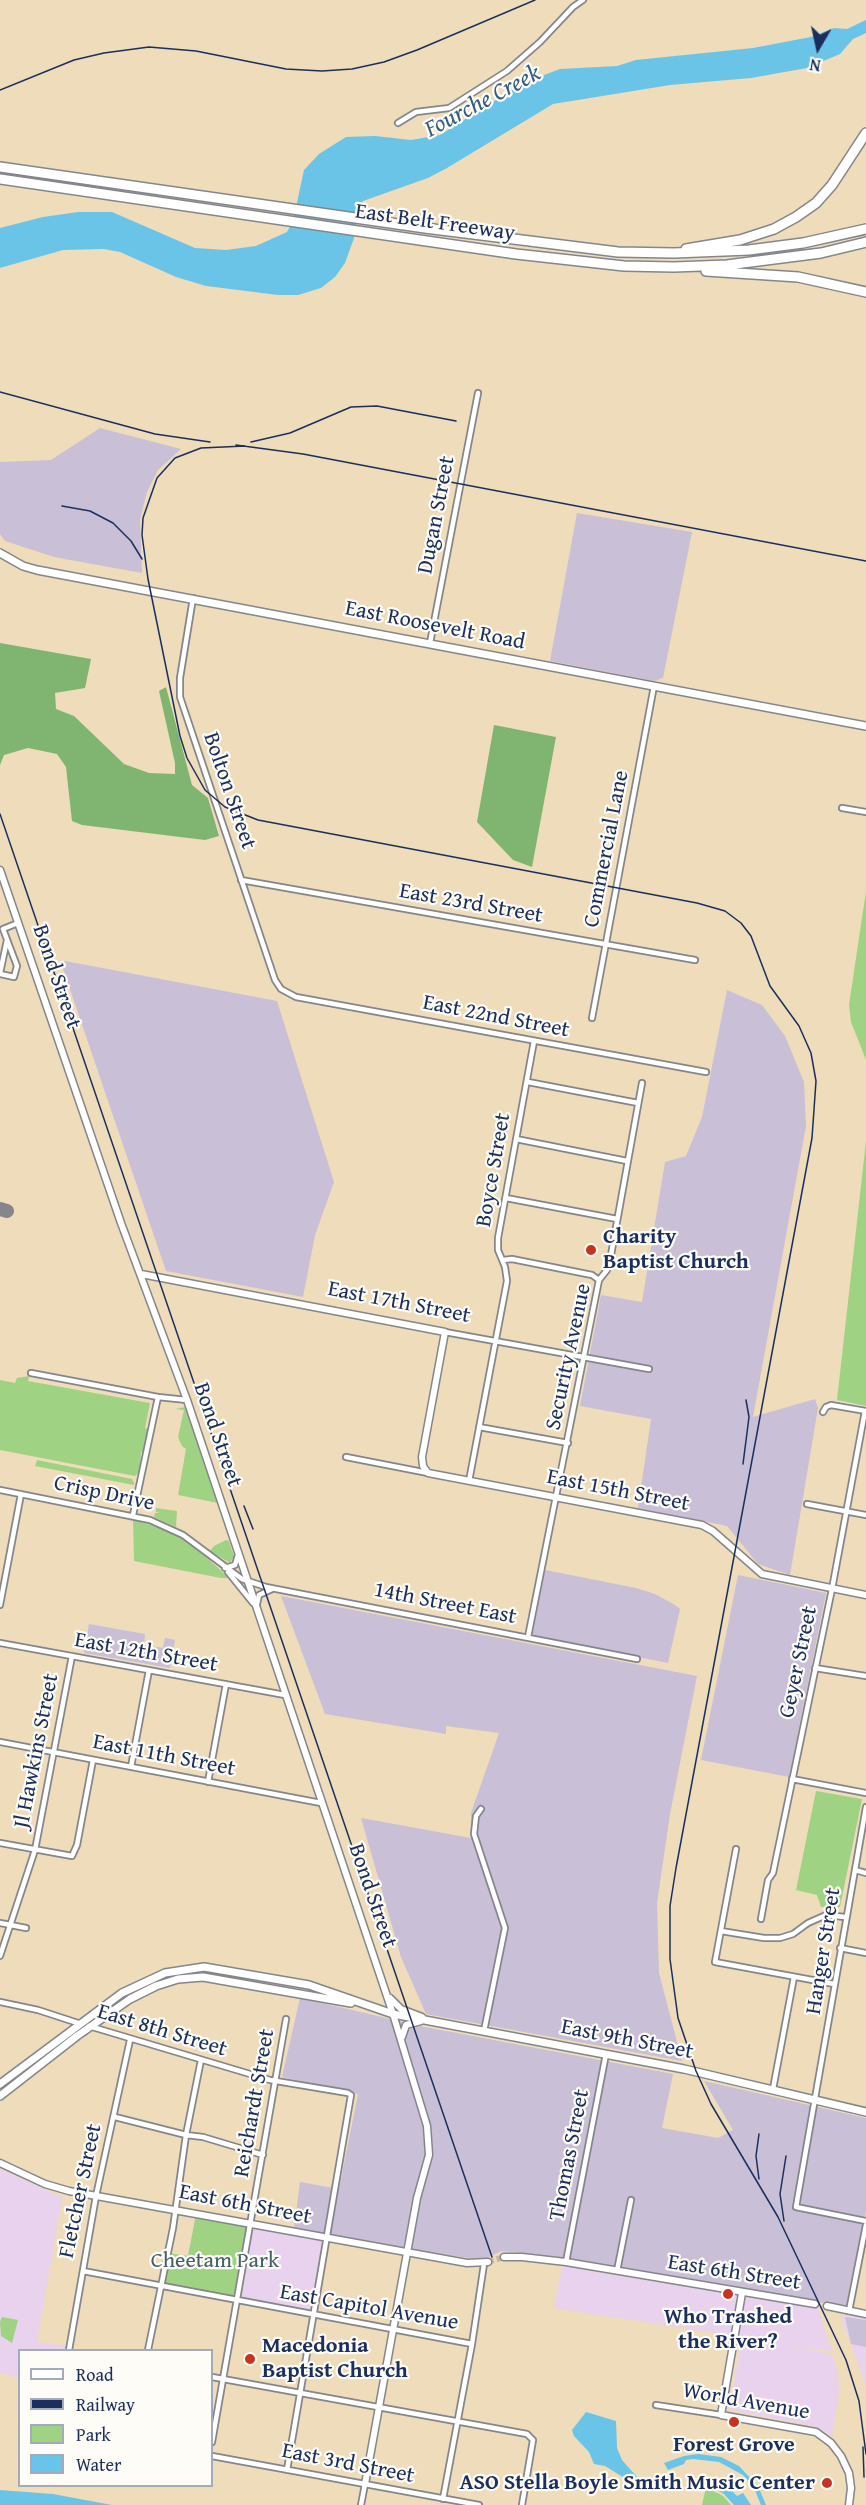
<!DOCTYPE html>
<style>
body{margin:0}
#map{position:relative;width:866px;height:2505px;overflow:hidden;background:#eedcba;font-family:"Gentium Book Plus",serif}
canvas{display:block}
.legend{position:absolute;left:18px;top:2349px;width:195px;height:138px;box-sizing:border-box;background:#fdfcf7;border:2px solid #a3aaba;margin:0;padding:8px 10px;list-style:none;font-size:18px;color:#1b2f5e}
.legend li{display:flex;align-items:center;gap:12px;height:30px}
.legend b{width:30px;border:2px solid #a3aaba}
.north{position:absolute;left:788px;top:18px;width:60px;height:60px;-webkit-text-stroke:4px #fdfcf7;paint-order:stroke;rotate:189deg;font-size:16px;font-weight:700;line-height:24px;text-align:center;color:#1b2f5e}
.north::after{content:'';display:block;margin:auto;width:21px;height:27px;background:#1b2f5e;clip-path:polygon(50% 0,100% 100%,50% 72%,0 100%)}
</style>
<div id="map">
<canvas width="866" height="2505"></canvas>
<ul class="legend">
<li><b style="height:8px;background:#fff"></b>Road</li>
<li><b style="height:8px;background:#1b2f5e"></b>Railway</li>
<li><b style="height:16px;background:#9fd383"></b>Park</li>
<li><b style="height:16px;background:#6ac4e8"></b>Water</li>
</ul>
<div class="north">N</div>
</div>
<script>
const ctx = document.querySelector('canvas').getContext('2d');
ctx.lineJoin = 'round';
function fill(path, color) { ctx.fillStyle = color; ctx.fill(path, 'evenodd'); }
const poly = rows => new Path2D(rows.map(r => 'M' + r).join(''));
function strokePath(path, color, width, dash) { ctx.strokeStyle = color; ctx.lineWidth = width; ctx.lineCap = dash ? 'butt' : 'round'; ctx.setLineDash(dash || []); ctx.stroke(path); }
function label(font, color, halo, rows, align = 'center') {
  ctx.font = font + ' "Gentium Book Plus",serif'; ctx.lineWidth = 4.5; ctx.setLineDash([]); ctx.textBaseline = 'middle'; ctx.strokeStyle = halo; ctx.fillStyle = color; for (const [text, x, y, turn = 0] of rows) {
    ctx.save(); ctx.translate(x, y); ctx.rotate((+turn || 0) * Math.PI / 180); ctx.textAlign = isNaN(turn) ? turn : align; if (halo) ctx.strokeText(text, 0, 0); ctx.fillText(text, 0, 0); ctx.restore();
  }
}
const built = poly([
 [0,2169,62,2197,37,2342,66,2346,66,2350,20,2350,19,2378,0,2373],
 [250,2226,321,2240,323,2245,310,2311,237,2297],
 [562,2266,818,2308,832,2351,787,2345,832,2354,838,2374,839,2392,832,2436,814,2426,730,2410,741,2340,779,2343,554,2308],
 [862,2308,866,2309,866,2385,841,2317]
]);
const industrial = poly([
 [100,428,181,449,158,470,147,492,140,519,142,573,54,557,5,541,0,534,0,462,51,460],
 [577,513,692,532,663,678,654,681,550,661],
 [60,960,277,1001,334,1182,315,1235,303,1297,166,1271],
 [727,990,762,1005,785,1036,804,1082,806,1126,753,1417,815,1399,818,1408,790,1575,758,1564,727,1526,638,1508,651,1419,580,1406,601,1295,642,1302,665,1162,686,1156,702,1117],
 [545,1570,636,1588,655,1594,675,1605,680,1609,668,1663,532,1636],
 [738,1575,826,1593,789,1777,701,1760],
 [281,1596,697,1676,670,1814,657,1903,659,1973,682,2061,426,2014,401,1957,361,1818,471,1838,471,1813,499,1733,446,1726,446,1734,325,1714],
 [89,1624,145,1634,144,1645,163,1648,165,1638,175,1640,170,1668,84,1653],
 [300,1998,425,2027,673,2074,662,2128,718,2138,733,2130,704,2081,866,2118,866,2210,847,2307,560,2257,502,2251,482,2260,369,2243,294,2228,300,2182,339,2189,358,2094,282,2077],
 [845,2317,866,2320,866,2347,851,2344]
]);
const green = poly([
 [866,891,866,1060,851,1022,849,1005],
 [866,1141,866,1406,837,1400],
 [29,1376,28,1381,150,1403,145,1428,148,1429,143,1452,141,1452,140,1471,135,1476,0,1450,0,1380,15,1383,17,1378],
 [185,1407,202,1455,218,1503,178,1495,186,1449,182,1446,178,1437,184,1410,176,1409],
 [37,1460,132,1479,134,1483,134,1485,35,1466],
 [156,1508,177,1511,176,1527,154,1517,155,1513,160,1513,156,1512],
 [133,1519,172,1532,202,1553,229,1578,221,1578,134,1561],
 [226,1540,229,1541,234,1556,230,1563,210,1551,214,1546],
 [816,1791,862,1799,840,1907,821,1907,817,1895,796,1890],
 [196,2214,249,2223,236,2301,161,2287,168,2253,188,2256],
 [2,2317,18,2320,12,2343,1,2336,0,2322],
 [706,2487,723,2496,731,2505,702,2505]
]);
const forest = poly([
 [0,643,91,659,85,688,55,693,56,709,74,716,124,764,149,773,175,774,175,763,159,691,166,687,192,785,208,798,219,836,205,840,82,825,72,821,66,767,57,754,28,748,4,755,0,765],
 [494,725,556,737,532,867,513,860,477,822]
]);
const water = poly([
 [866,20,866,33,853,39,840,54,807,68,751,78,670,85,553,104,447,168,428,178,363,201,357,213,354,238,345,263,335,277,321,288,298,295,278,295,206,286,176,277,120,252,104,249,63,250,0,268,0,228,43,217,78,212,112,212,195,248,226,250,256,246,287,232,293,221,304,170,319,154,346,137,375,136,411,140,440,135,523,83,560,69,617,66,636,60,753,48,811,37,834,28,847,29],
 [586,2412,616,2421,617,2448,622,2460,637,2477,635,2480,626,2479,605,2466,594,2464,589,2452,574,2436,572,2430],
 [698,2454,721,2457,739,2466,758,2486,766,2505,761,2505,754,2488,743,2475,719,2462,693,2459,686,2460,684,2464,668,2470,664,2463,684,2456],
 [710,2478,727,2486,737,2496,743,2493,751,2505,734,2505,724,2494,711,2486],
 [0,2490,53,2494,112,2505,0,2505]
]);
const taxiway = poly([
 [0,1209,7,1211]
]);
const tertiaryTunnel = poly([
 [488,2262,504,2257]
]);
const minor = poly([
 [398,123,416,112,449,108,507,71,540,42,573,7,583,0],
 [193,598,180,678,180,697,275,980,281,989,296,997,706,1072],
 [430,643,478,393],
 [842,808,866,812],
 [241,880,695,960],
 [0,973,7,940],
 [0,974,14,977,17,966,3,929,18,923],
 [592,1018,654,686],
 [528,1082,638,1103],
 [516,1139,627,1161],
 [506,1198,617,1219],
 [503,1260,512,1259,592,1275,599,1280],
 [445,1332,649,1369],
 [31,1373,158,1397,133,1515],
 [158,1397,187,1400],
 [823,1412,826,1407,831,1405,866,1411],
 [479,1427,568,1443],
 [346,1457,428,1473],
 [469,1481,507,1281,505,1267,498,1250,498,1238,534,1041],
 [0,1490,150,1520,183,1535,242,1579,266,1587,637,1659],
 [807,1504,866,1515],
 [225,1568,235,1565,238,1555],
 [228,1572,253,1603],
 [257,1604,259,1595,272,1589],
 [0,1605,21,1494],
 [528,1637,599,1280,607,1270,611,1255,642,1083],
 [0,1643,285,1695],
 [815,1668,866,1676],
 [0,1742,321,1803],
 [131,1767,149,1670],
 [792,1779,866,1793],
 [208,1782,226,1684],
 [866,1807,796,2207,866,2221],
 [481,1809,476,1816,474,1834,505,1928,484,2031],
 [0,1843,72,1856,77,1845,93,1760],
 [736,1849,715,1962,834,1984],
 [855,1870,866,1873],
 [761,1919,768,1880,773,1873,832,1589,865,1411],
 [0,1923,26,1928],
 [721,1931,764,1938,780,1938,793,1934,808,1923,826,1915,845,1917],
 [840,1948,866,1953],
 [0,1956,35,1850,72,1656],
 [0,2002,38,2010,81,2024],
 [89,2026,270,2080,348,2093,351,2095,287,2470],
 [773,2089,794,1977],
 [115,2117,186,2135,203,2137,263,2155],
 [566,2262,606,2054],
 [83,2271,472,2344],
 [617,2271,631,2200],
 [849,2311,866,2225],
 [69,2350,96,2196,130,2040],
 [148,2350,173,2228,186,2135,201,2060],
 [212,2377,527,2434,533,2440,522,2505],
 [656,2405,721,2415],
 [212,2442,286,2019],
 [212,2456,479,2505],
 [443,2499,472,2344,484,2264],
 [361,2505,365,2484]
]);
const tertiary = poly([
 [0,870,121,1223,187,1400,393,2014,427,2126,429,2155,417,2198,365,2484],
 [141,1274,445,1332,422,1457,423,1466,428,1473,702,1525,713,1531,762,1574,866,1595],
 [390,1998,401,2009,422,2017],
 [402,2037,406,2025,421,2021],
 [0,2163,45,2184,69,2191,467,2263,488,2262],
 [504,2257,522,2257,566,2262,815,2304],
 [742,2293,721,2415,816,2432,831,2443,841,2456,849,2473,851,2488,849,2505],
 [827,2306,866,2314]
]);
const secondary = poly([
 [0,553,23,566,37,570,866,726],
 [0,2084,122,1993,165,1973,204,1967,309,1985,393,2014,684,2069,866,2112],
 [0,2096,77,2036,130,1999,156,1986,178,1979,203,1977,351,2003]
]);
const motorway = poly([
 [0,167,425,228,618,252,674,253,749,250,803,243,866,229],
 [0,179,516,254,624,266,674,267,727,265,821,253,866,242],
 [686,249,740,240,774,229,796,217,816,203,832,185,866,133],
 [706,271,798,277,866,292]
]);
const rail = poly([
 [0,90,74,60,104,53,149,47,196,51,286,69,322,71,352,69,384,62,417,50,535,0],
 [0,392,155,434,210,442],
 [251,442,290,433,351,407,377,406,456,421],
 [236,445,303,454,866,561],
 [245,446,201,448,175,458,157,478,143,518,142,535,148,579,180,736,187,758,205,790,225,807,258,820,697,903,725,911,741,923,751,936,770,986,799,1026,811,1053,816,1081,812,1138,676,1868,670,1906,670,1959,678,2018,696,2071,711,2104,778,2217,846,2360,859,2401,866,2454],
 [62,506,90,511,113,523,131,541,142,559],
 [0,814,492,2257],
 [743,1464,749,1417,746,1400],
 [244,1506,253,1529],
 [759,2134,756,2156,759,2179],
 [784,2221,780,2194,786,2156],
 [863,2447,864,2477]
]);
const markers = [
 [591,1250,6,"#c8321e"],
 [728,2294,6,"#c8321e"],
 [250,2359,6,"#c8321e"],
 [734,2422,6,"#c8321e"],
 [827,2483,6,"#c8321e"]
];
const streetNames = [
 ["East Belt Freeway",435,223,8],
 ["Dugan Street",437,515,-79],
 ["East Roosevelt Road",435,626,11],
 ["Bolton Street",229,791,71],
 ["Commercial Lane",607,849,-79],
 ["East 23rd Street",471,904,10],
 ["Bond Street",56,977,71],
 ["East 22nd Street",496,1017,11],
 ["Boyce Street",494,1170,-80],
 ["East 17th Street",399,1303,11],
 ["Security Avenue",569,1357,-78],
 ["Bond Street",217,1435,71],
 ["East 15th Street",618,1491,11],
 ["Crisp Drive",104,1494,12],
 ["14th Street East",445,1604,11],
 ["East 12th Street",146,1653,10],
 ["Geyer Street",799,1662,-78],
 ["Jl Hawkins Street",37,1751,-79],
 ["East 11th Street",164,1756,11],
 ["Bond Street",372,1896,71],
 ["Hanger Street",824,1951,-81],
 ["East 8th Street",162,2031,17],
 ["East 9th Street",627,2040,11],
 ["Reichardt Street",255,2103,-80],
 ["Thomas Street",570,2155,-79],
 ["Fletcher Street",81,2191,-78],
 ["East 6th Street",245,2205,11],
 ["East 6th Street",734,2273,9],
 ["East Capitol Avenue",369,2308,10],
 ["World Avenue",746,2402,10],
 ["East 3rd Street",348,2464,11]
];
const poiNames = [
 ["Charity",603,1237],
 ["Baptist Church",603,1262],
 ["Who Trashed",728,2317,"center"],
 ["the River?",728,2342,"center"],
 ["Macedonia",262,2346],
 ["Baptist Church",262,2371],
 ["Forest Grove",734,2445,"center"],
 ["ASO Stella Boyle Smith Music Center",815,2483,"right"]
];
const parkNames = [
 ["Cheetam Park",215,2261]
];
const waterNames = [
 ["Fourche Creek",483,102,-28]
];
fill(built, '#e9d2ed');
fill(industrial, '#c9bfd7');
fill(green, '#9fd383');
fill(forest, '#7fb571');
fill(water, '#6ac4e8');
strokePath(taxiway, '#84868c', 14);
strokePath(tertiaryTunnel, '#c4b9a8', 6, [6, 3]);
strokePath(minor, '#84868c', 8);
strokePath(tertiary, '#84868c', 9);
strokePath(secondary, '#84868c', 10);
strokePath(motorway, '#84868c', 12);
strokePath(minor, '#fff', 4.5);
strokePath(tertiary, '#fff', 6);
strokePath(secondary, '#fff', 7);
strokePath(motorway, '#fff', 9);
strokePath(rail, '#1b2f5e', 1.5);
for (const [x, y, r, color] of markers) { const dot = new Path2D(); dot.arc(x, y, r, 0, 2 * Math.PI); ctx.fillStyle = color; ctx.fill(dot); strokePath(dot, '#fdfcf7', 2); }
label('22px', '#1b2f5e', '#fdfcf7', streetNames);
label('bold 22px', '#1b2f5e', '#fdfcf7', poiNames, 'left');
label('22px', '#436069', '#fdfcf7', parkNames);
label('italic 24px', '#335c87', '#fdfcf7', waterNames);
</script>
